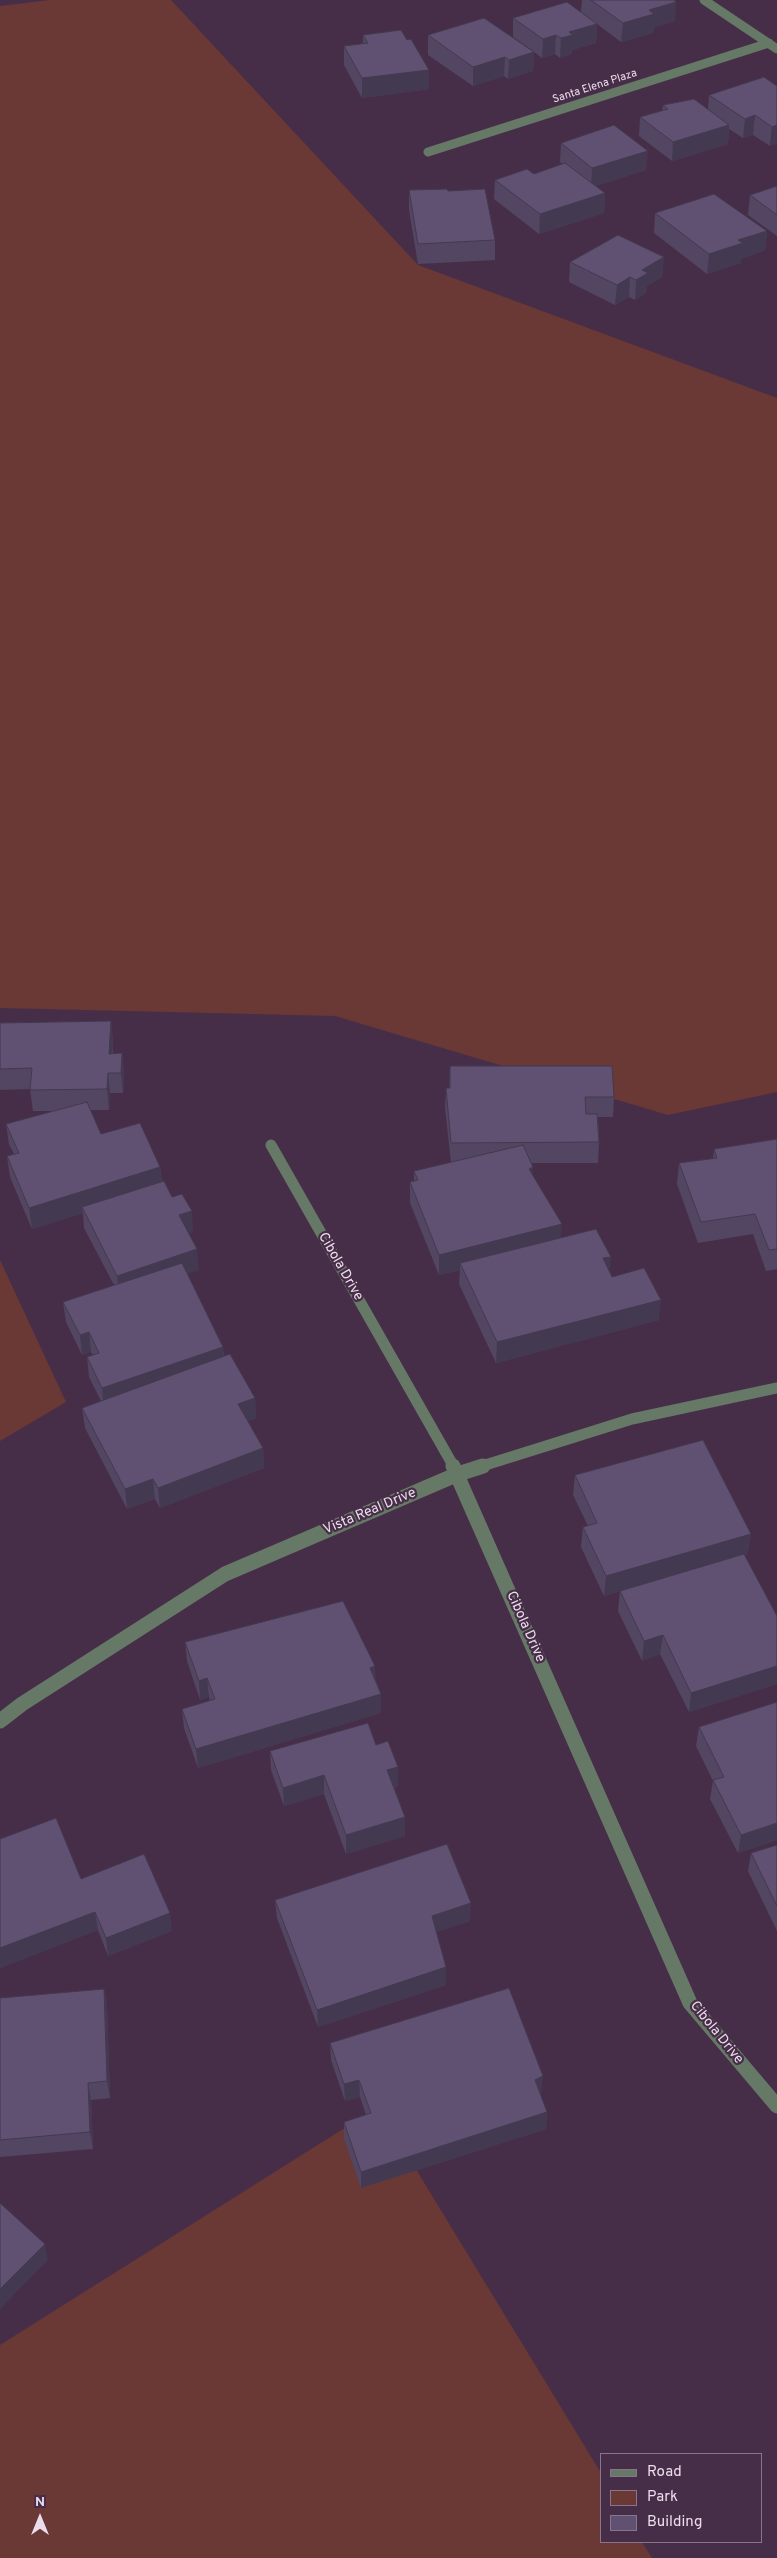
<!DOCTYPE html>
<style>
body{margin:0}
#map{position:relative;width:777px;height:2558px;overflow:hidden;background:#472e48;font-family:Overpass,sans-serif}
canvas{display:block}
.legend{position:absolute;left:600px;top:2453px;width:162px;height:90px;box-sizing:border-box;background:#472e48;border:1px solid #89748a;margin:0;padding:6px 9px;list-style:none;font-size:15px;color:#ecdded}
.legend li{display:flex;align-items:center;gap:10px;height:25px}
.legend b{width:25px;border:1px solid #89748a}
.north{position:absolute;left:15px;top:2493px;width:50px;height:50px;-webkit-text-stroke:4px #472e48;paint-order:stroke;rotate:0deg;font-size:14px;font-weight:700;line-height:20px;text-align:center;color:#ecdded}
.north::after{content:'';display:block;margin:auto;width:18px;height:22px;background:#ecdded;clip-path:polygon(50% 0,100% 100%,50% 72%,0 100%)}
</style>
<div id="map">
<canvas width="777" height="2558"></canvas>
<ul class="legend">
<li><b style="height:6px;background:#667966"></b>Road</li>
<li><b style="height:14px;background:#6a3835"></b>Park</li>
<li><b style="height:14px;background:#605172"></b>Building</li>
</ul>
<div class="north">N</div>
</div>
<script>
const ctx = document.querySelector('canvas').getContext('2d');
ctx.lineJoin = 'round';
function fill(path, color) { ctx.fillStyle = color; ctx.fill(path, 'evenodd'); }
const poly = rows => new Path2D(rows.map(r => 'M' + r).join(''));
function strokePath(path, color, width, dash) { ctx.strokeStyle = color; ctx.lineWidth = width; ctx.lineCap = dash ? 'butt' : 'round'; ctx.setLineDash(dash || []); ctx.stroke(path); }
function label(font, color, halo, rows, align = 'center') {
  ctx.font = font + ' Overpass,sans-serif'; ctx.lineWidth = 4.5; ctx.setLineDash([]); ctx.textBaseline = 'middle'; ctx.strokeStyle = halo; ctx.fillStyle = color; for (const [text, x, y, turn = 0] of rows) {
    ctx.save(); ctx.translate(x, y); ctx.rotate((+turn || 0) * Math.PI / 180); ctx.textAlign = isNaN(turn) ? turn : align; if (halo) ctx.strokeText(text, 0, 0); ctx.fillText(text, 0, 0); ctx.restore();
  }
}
const green = poly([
 [50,0,171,0,418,265,777,398,777,1092,668,1115,335,1016,0,1008,0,6],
 [0,1260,66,1402,0,1441],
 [378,2107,601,2473,601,2542,642,2542,652,2558,0,2558,0,2345]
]);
const minorFar2 = poly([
 [704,0,777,49],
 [428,152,769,43]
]);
const minorFar1 = poly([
 [271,1145,454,1467],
 [479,1467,632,1419,777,1388]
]);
const minor = poly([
 [453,1466,690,2003,777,2106],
 [0,1721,22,1704,225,1574,458,1474,483,1466]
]);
const wall = poly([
 [582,0,674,0,675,21,654,27,653,33,621,42,597,24,596,43,572,50,572,54,560,58,555,54,542,58,534,52,533,71,508,79,504,76,473,86,428,55,428,35,532,50,513,37,513,18,581,12],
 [363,35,429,89,362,98,344,65,344,46,363,44],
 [777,86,770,146,753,135,743,138,729,129,728,144,672,161,639,136,640,117,662,111,663,105,708,109,709,95],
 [561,143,646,170,595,186,605,193,604,213,539,234,494,199,495,180,534,174,562,164,560,162],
 [777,186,777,236,748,215,750,195],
 [409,190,448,191,495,240,495,260,418,264,409,210],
 [655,213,767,231,765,250,741,259,741,263,707,274,654,233],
 [664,257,662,277,647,286,646,293,635,300,629,297,615,305,569,282,570,262],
 [111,1021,113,1042,113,1053,122,1053,124,1074,123,1093,110,1093,109,1110,90,1110,101,1134,160,1167,162,1182,172,1197,193,1232,188,1233,199,1270,187,1273,223,1347,224,1357,255,1398,256,1418,248,1421,263,1448,264,1468,160,1508,155,1499,127,1509,85,1428,82,1408,101,1401,89,1377,87,1357,93,1355,91,1352,82,1355,66,1322,63,1302,114,1285,84,1228,83,1213,32,1229,10,1177,7,1156,14,1154,9,1144,6,1124,54,1111,33,1111,30,1089,0,1090,0,1023],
 [450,1066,614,1097,613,1117,598,1117,599,1142,598,1163,531,1163,533,1176,561,1238,610,1271,612,1277,659,1320,496,1363,459,1284,460,1270,439,1275,410,1203,410,1182,414,1181,414,1171,451,1163,445,1108,446,1088,449,1088],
 [777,1139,777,1269,766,1271,753,1234,698,1243,677,1184,679,1163,713,1159,714,1149],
 [575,1475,748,1554,744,1555,777,1616,777,1684,689,1712,660,1654,642,1661,618,1611,620,1591,646,1583,604,1596,581,1547,583,1527,588,1526,573,1495],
 [185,1642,376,1681,381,1694,381,1713,198,1768,184,1728,182,1709,210,1701,209,1697,200,1700,187,1661],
 [777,1702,777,1840,738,1853,710,1799,713,1781,696,1746,699,1727],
 [376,1745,398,1786,394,1787,405,1817,405,1836,346,1854,324,1794,284,1806,271,1770,270,1751],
 [0,1839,81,1879,172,1931,108,1956,98,1930,0,1968],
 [777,1845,777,1931,748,1871,751,1853],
 [275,1900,470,1921,436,1932,446,1967,446,1985,318,2027,277,1918],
 [104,1989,107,2006,110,2098,91,2100,93,2149,0,2157,0,1998],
 [330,2043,541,2094,540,2094,547,2112,546,2129,361,2188,344,2139,344,2122,366,2115,360,2097,345,2101,331,2060]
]);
const shadedWall = poly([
 [676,2,675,21,654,27,653,33,621,42,623,23,649,10],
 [597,24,596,43,572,50,572,54,560,58,561,38,569,32],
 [556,35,555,54,542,58,543,39],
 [534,52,533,71,508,79,509,60],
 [505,57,504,76,473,86,473,67],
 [429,70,429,89,362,98,362,78],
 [755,115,753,135,743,138,745,119],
 [729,125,728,144,672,161,673,142],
 [777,125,777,144,770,146,772,127],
 [648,151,646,170,591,187,592,168],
 [605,193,604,213,539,234,540,214],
 [767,231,765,250,741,259,741,263,707,274,709,254,738,240],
 [664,257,662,277,647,286,646,293,635,300,636,280,642,270],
 [630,277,629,297,615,305,617,285],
 [111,1021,113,1042,111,1074,109,1054],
 [122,1053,124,1074,123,1093,121,1073],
 [108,1073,110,1093,109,1110,107,1089],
 [160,1167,162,1188,82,1207,83,1213,32,1229,29,1208],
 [533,1167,532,1188,529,1169],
 [192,1211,193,1232,180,1236,179,1215],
 [562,1224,560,1245,460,1263,460,1270,439,1275,439,1255],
 [197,1249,199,1270,119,1296,117,1276],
 [611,1257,609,1277,603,1258],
 [661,1300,659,1320,496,1363,497,1342],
 [89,1332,91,1352,82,1355,80,1335],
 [223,1347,224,1367,104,1408,102,1388],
 [255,1398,256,1418,240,1424,238,1404],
 [263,1448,264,1468,160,1508,158,1488],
 [153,1479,155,1499,127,1509,125,1489],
 [751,1534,748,1554,604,1596,606,1576],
 [663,1635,660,1654,642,1661,644,1641],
 [375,1666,376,1685,370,1668],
 [777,1666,777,1684,689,1712,691,1693],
 [207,1678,209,1697,200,1700,199,1681],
 [381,1694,381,1713,198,1768,196,1749],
 [398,1767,398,1786,387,1788,387,1770],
 [324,1775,324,1794,284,1806,283,1788],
 [405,1817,405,1836,346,1854,346,1835],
 [777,1823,777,1840,738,1853,741,1835],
 [471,1903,470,1921,431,1934,432,1916],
 [95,1912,98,1930,0,1968,0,1948],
 [170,1913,172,1931,108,1956,106,1938],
 [446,1967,446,1985,318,2027,317,2010],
 [104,1989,107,2006,110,2098,107,2081],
 [543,2076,541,2094,534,2097,535,2080],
 [359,2080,360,2097,345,2101,344,2084],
 [88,2083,91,2100,93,2149,90,2132],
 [547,2112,546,2129,361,2188,361,2172],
 [45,2244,48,2260,0,2309,0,2289]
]);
const building = poly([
 [591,0,674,0,676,2,649,10,654,14,623,23,591,0],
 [567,2,597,24,569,32,573,35,561,38,556,35,543,39,513,18,567,2],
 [484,18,534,52,509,60,505,57,473,67,428,35,484,18],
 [401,30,407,40,411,39,429,70,362,78,344,46,368,43,363,35,401,30],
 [764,77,777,86,777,125,772,127,755,115,745,119,709,95,764,77],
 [694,99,729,125,673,142,640,117,668,109,663,105,694,99],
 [614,125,648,151,592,168,561,143,614,125],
 [565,163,605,193,540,214,495,180,527,169,534,174,565,163],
 [777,186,777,215,750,195,777,186],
 [447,189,448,191,485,189,495,240,418,244,409,190,447,189],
 [714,194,767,231,738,240,743,243,709,254,655,213,714,194],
 [618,235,664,257,642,270,648,273,636,280,630,277,617,285,570,262,618,235],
 [111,1021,109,1054,122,1053,121,1073,108,1073,107,1089,30,1090,32,1068,0,1069,0,1023,111,1021],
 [450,1066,612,1066,614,1097,585,1097,586,1114,597,1114,599,1142,451,1143,446,1088,450,1088,450,1066],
 [87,1102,101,1134,140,1123,160,1167,29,1208,7,1156,19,1153,6,1124,87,1102],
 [777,1139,777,1249,769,1250,755,1214,701,1222,679,1163,717,1158,714,1149,777,1139],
 [523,1145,533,1167,529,1169,562,1224,439,1255,410,1182,418,1180,414,1171,523,1145],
 [164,1181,172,1197,182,1194,192,1211,179,1215,197,1249,117,1276,82,1207,164,1181],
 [596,1229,611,1257,603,1258,612,1277,644,1268,661,1300,497,1342,460,1263,596,1229],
 [182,1263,223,1347,102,1388,87,1357,99,1353,89,1332,80,1335,63,1302,182,1263],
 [230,1354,255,1398,238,1404,263,1448,158,1488,153,1479,125,1489,82,1408,230,1354],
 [703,1440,751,1534,606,1576,583,1527,597,1523,575,1475,703,1440],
 [744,1554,777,1616,777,1666,691,1693,663,1635,644,1641,620,1591,744,1554],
 [343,1601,375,1666,370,1668,381,1694,196,1749,182,1709,215,1699,207,1678,199,1681,185,1642,343,1601],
 [777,1702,777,1823,741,1835,713,1780,724,1777,699,1727,777,1702],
 [368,1723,376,1745,388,1741,398,1767,387,1770,405,1817,346,1835,324,1775,283,1788,270,1751,368,1723],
 [56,1818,81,1879,144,1854,170,1913,106,1938,95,1912,0,1948,0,1839,56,1818],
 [447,1844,471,1903,432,1916,446,1967,317,2010,275,1900,447,1844],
 [777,1845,777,1906,751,1853,777,1845],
 [509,1988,543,2076,535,2080,547,2112,361,2172,344,2122,371,2113,359,2080,344,2084,330,2043,509,1988],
 [104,1989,107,2081,88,2083,90,2132,0,2140,0,1998,104,1989],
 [0,2203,45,2244,0,2289,0,2203]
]);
const farStreetnames = [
 ["Santa Elena Plaza",595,87,-18]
];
const streetNames = [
 ["Cibola Drive",340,1267,60],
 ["Vista Real Drive",370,1512,-23],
 ["Cibola Drive",525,1627,66],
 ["Cibola Drive",716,2033,51]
];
fill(green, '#6a3835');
strokePath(minorFar2, '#667966', 9);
strokePath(minorFar1, '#667966', 11);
strokePath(minor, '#667966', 15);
fill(wall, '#534662');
fill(shadedWall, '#433950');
fill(building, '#605172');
strokePath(building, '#433950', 1);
label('11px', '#ecdded', '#472e48', farStreetnames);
label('14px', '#ecdded', '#472e48', streetNames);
</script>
